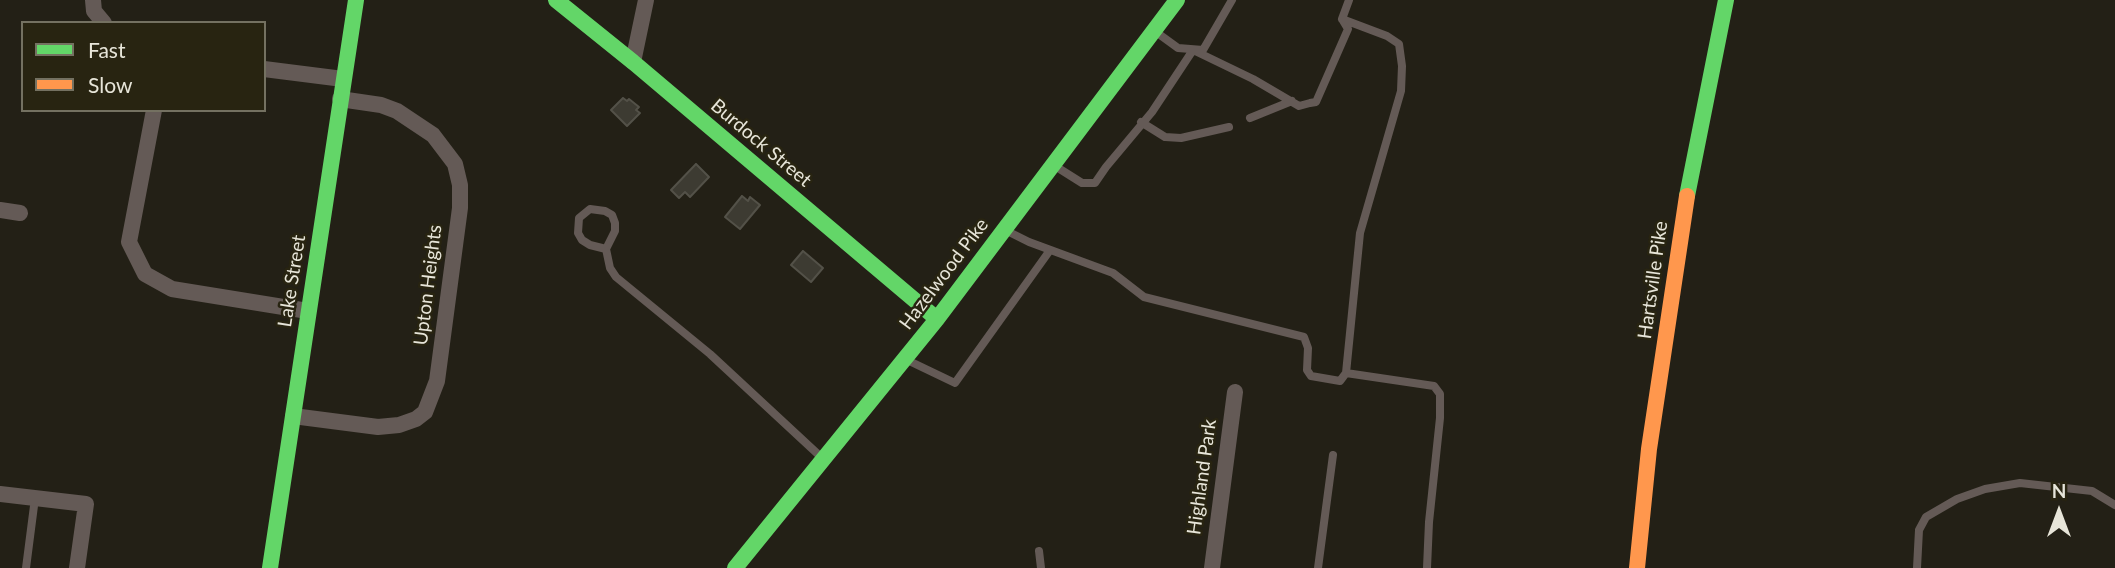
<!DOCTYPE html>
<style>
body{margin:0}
#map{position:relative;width:2115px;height:568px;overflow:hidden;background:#232016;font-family:Lato,sans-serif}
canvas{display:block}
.legend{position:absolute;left:21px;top:21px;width:245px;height:91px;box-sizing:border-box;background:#282411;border:2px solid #747161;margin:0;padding:9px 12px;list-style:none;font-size:21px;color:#e7e5d9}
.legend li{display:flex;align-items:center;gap:14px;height:35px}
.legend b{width:35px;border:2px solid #747161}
.north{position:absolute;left:2024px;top:477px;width:70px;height:70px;-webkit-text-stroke:5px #282411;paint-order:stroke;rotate:0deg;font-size:19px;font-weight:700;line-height:28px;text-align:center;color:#e7e5d9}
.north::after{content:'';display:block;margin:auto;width:24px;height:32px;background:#e7e5d9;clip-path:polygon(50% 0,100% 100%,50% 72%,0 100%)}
</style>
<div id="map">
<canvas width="2115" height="568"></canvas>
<ul class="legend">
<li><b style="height:9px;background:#63d668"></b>Fast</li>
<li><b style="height:9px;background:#ff974d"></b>Slow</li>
</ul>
<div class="north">N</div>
</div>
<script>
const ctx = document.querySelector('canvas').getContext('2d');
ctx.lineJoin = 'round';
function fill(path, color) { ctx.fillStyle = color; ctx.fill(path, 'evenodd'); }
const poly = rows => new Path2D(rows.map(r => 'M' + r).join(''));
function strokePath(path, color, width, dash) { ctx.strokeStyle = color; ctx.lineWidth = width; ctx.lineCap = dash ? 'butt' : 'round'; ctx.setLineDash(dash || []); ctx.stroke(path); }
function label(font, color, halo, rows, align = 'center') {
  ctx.font = font + ' Lato,sans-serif'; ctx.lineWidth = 5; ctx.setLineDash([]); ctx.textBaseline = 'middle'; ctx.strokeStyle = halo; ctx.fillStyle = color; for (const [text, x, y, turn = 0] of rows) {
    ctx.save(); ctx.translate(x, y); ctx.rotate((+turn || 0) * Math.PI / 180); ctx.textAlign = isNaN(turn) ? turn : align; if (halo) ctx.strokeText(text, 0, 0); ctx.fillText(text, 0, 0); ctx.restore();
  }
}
const building = poly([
 [623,98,627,101,629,99,639,107,636,110,640,113,627,126,611,110,623,98],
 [696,164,709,177,690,197,685,192,679,198,671,190,696,164],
 [742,196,748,201,750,197,760,205,740,229,725,217,742,196],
 [803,251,823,268,811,282,791,265,803,251]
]);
const lane = poly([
 [1156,32,1178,48,1203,50,1232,0],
 [1193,50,1253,79,1299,106,1310,103,1316,102,1348,29,1342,19,1349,0],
 [1250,118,1292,101],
 [1141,122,1165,137,1181,138,1229,127],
 [1055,166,1082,183,1095,183,1106,167,1152,112,1193,50],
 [1005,230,1029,242,1113,273,1144,297,1304,337,1308,348,1307,370,1311,376,1340,381,1346,373,1360,233,1401,91,1402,66,1399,44,1387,36,1342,19],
 [606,249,590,245,582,240,578,233,579,218,590,209,605,211,612,215,615,223,615,231,606,249,610,268,616,277,710,354,821,457],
 [907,360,955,383,1048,253,1047,249],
 [1346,373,1434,386,1440,394,1440,418,1429,522,1427,568],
 [1039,551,1041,568],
 [26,568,35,498],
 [1318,568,1333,455],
 [1917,568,1919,530,1926,517,1957,499,1985,489,2020,483,2092,491,2115,505]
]);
const street = poly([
 [93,0,94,11,104,23],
 [633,62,646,0],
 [264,69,343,79],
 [154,110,129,242,145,274,172,289,308,311],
 [0,210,20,213],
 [293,416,378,427,399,425,416,419,425,412,437,381,460,208,460,185,455,164,433,135,397,111,381,105,340,99],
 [0,494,86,504,77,568],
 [1212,568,1235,392]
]);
const fast = poly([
 [556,0,633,62,937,319],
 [1687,196,1726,0],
 [270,568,356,0],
 [735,568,937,319,1177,0]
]);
const slow = poly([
 [1637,568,1649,449,1687,196]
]);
const streetNames = [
 ["Burdock Street",761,143,40],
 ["Hazelwood Pike",944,274,-53],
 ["Hartsville Pike",1653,280,-82],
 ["Lake Street",292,281,-81],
 ["Upton Heights",428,285,-83],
 ["Highland Park",1202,477,-82]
];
fill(building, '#3d3b32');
strokePath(building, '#535148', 2);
strokePath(lane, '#645a56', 8);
strokePath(street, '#645a56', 16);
strokePath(fast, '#63d668', 16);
strokePath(slow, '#ff974d', 16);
label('19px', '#e7e5d9', '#282411', streetNames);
</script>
